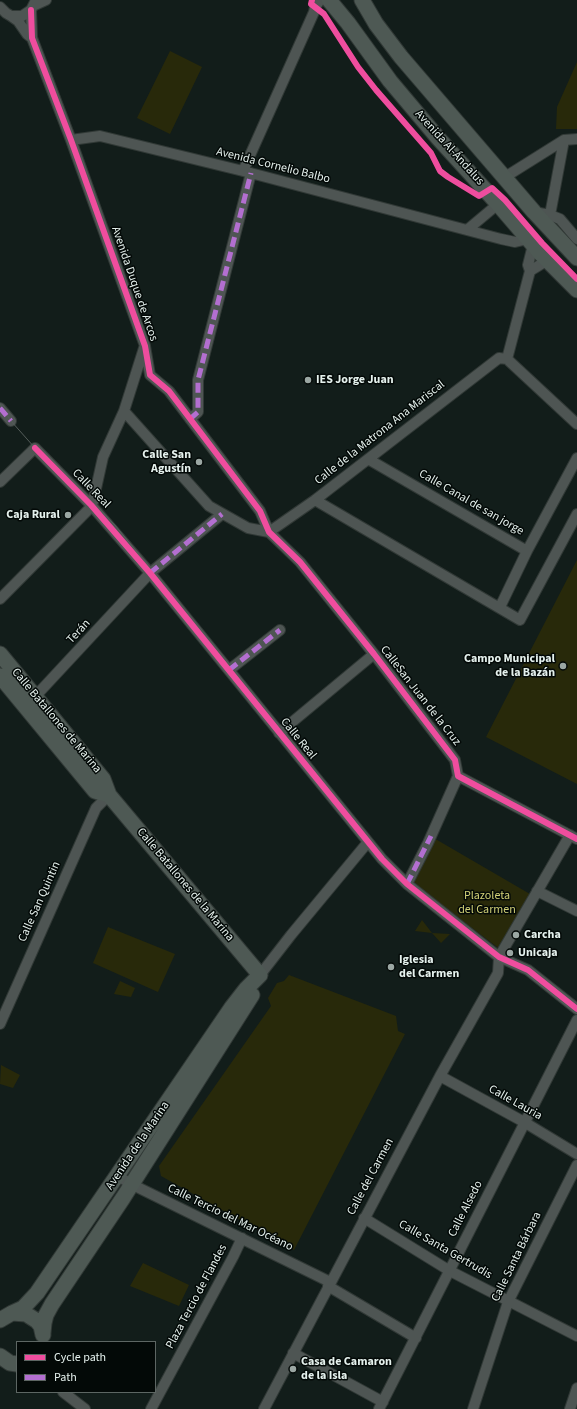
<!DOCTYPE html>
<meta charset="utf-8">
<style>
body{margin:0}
#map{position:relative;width:577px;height:1409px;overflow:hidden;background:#121d1a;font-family:"Source Sans 3",sans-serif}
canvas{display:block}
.legend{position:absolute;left:16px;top:1341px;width:140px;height:52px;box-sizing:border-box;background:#030907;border:1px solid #5d6663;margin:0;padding:5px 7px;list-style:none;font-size:12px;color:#e5f1ed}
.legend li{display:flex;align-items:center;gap:8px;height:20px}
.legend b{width:20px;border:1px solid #5d6663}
</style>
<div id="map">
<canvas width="577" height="1409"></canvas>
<ul class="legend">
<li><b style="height:5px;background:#ef4d9e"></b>Cycle path</li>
<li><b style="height:5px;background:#b36fd0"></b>Path</li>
</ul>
</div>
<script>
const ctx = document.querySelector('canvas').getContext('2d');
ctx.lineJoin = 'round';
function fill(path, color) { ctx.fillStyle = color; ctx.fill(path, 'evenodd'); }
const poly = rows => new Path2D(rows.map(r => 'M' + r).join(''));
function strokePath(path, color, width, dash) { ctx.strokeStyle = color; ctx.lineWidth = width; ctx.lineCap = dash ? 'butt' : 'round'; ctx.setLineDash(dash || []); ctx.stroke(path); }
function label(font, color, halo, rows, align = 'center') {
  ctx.font = font + ' "Source Sans 3",sans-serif'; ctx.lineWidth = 3; ctx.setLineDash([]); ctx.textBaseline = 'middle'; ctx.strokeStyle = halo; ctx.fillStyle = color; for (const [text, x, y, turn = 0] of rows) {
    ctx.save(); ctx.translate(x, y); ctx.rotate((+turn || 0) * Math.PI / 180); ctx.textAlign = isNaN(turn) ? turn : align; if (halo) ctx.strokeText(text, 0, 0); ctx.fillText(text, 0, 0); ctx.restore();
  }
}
const green = poly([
 [170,51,202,67,170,134,137,118],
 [577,62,577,129,556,129,557,107],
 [577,560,577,784,486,737],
 [432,837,530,894,501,950,411,882],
 [422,920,432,933,450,934,441,943,432,933,415,931],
 [108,927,175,954,158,992,93,963],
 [289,975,396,1016,398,1031,405,1034,294,1250,161,1176,159,1166,271,1006,268,998,277,983,284,981],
 [120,981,135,988,131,997,114,994],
 [1,1065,20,1075,13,1088,0,1084],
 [143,1263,189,1285,179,1306,130,1286]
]);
const street = poly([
 [35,5,46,0],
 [0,7,6,13,11,16,22,16,31,10,36,0],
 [31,10,32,38,71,140,145,346,150,375,169,391,260,511,269,532,300,562,374,654,455,760,458,776,577,839],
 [11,16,18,21,27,34,32,38],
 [71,140,100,136,243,171,501,239,515,242,528,239],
 [243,171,314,12,315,7,320,0],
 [505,177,564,140,577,139],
 [534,212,550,215,564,140],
 [550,215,560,219,577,239],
 [467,230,498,204],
 [530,271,528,265,533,245],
 [530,271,543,263,550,263],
 [507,359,577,424],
 [507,359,530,271],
 [0,408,11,421],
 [124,411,209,506,248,528,269,532],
 [190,419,198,412,198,380,251,173],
 [368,459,527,551,500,607],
 [0,482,35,448,91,505,150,573,382,859,407,884,499,957,528,970,577,1009],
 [315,500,520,620,577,514],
 [269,532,315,500,499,358,507,359],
 [527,551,577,458],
 [0,599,90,508,93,502,103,457,124,411,144,348],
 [229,670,280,630],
 [31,701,150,573,222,514],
 [279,733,374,654],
 [407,884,428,843,458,776],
 [537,891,577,911],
 [260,975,291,935,368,842],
 [0,1024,96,808,109,795],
 [440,1076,524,1122,577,1154],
 [118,1176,131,1184,330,1282],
 [364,1218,450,1271,577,1336],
 [328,1286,416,1338],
 [293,1353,383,1402],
 [63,1392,85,1409],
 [151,1409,233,1257,242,1238],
 [264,1409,440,1076,498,973,499,957,570,835],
 [379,1409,577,1020],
 [473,1409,508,1302,577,1165],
 [570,1409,577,1388]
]);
const secondary = poly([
 [329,0,348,23,390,81,438,138,498,204,541,254,577,290],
 [362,0,376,24,401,57,534,212,577,258],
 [0,654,103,779,109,795,95,791,0,676],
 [109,795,260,975],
 [12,1313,23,1308,37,1293,232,1007,246,989,260,975],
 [0,1320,12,1313,26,1314,37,1321,41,1326,43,1335],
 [43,1333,44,1323,46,1315,52,1304,123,1198,252,995],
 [0,1356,10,1363,17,1364]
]);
const tram = poly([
 [0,404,11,421,35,448,47,464,112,531,266,722],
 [35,448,51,459,115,525,385,859,416,887,492,948,514,964,577,1014],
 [281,740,380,862,413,893,465,934],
 [482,948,498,961,510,965]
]);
const quiet = poly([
 [0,408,11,421],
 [190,419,198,412,198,380,251,173],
 [150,573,222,514],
 [229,670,280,630],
 [407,884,431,836]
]);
const cycleway = poly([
 [312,0,311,4,324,14,358,67,376,90,431,153,440,171,448,177,479,196,492,188,505,200,542,243,577,279],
 [31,10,32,38,71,140,145,346,150,375,169,391,260,511,269,532,300,562,374,654,455,760,458,776,577,839],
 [35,448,91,505,150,573,382,859,407,884,499,957,528,970,577,1009]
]);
const markers = [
 [308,380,4,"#9ba7a3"],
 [199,462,4,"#9ba7a3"],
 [68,515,4,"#9ba7a3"],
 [563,666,4,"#9ba7a3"],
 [516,935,4,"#9ba7a3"],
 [510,953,4,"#9ba7a3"],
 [391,967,4,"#9ba7a3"],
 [293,1369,4,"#9ba7a3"]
];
const streetNames = [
 ["Avenida Al-Ándalus",449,148,48],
 ["Avenida Cornelio Balbo",273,166,14],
 ["Avenida Duque de Arcos",134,284,71],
 ["Calle de la Matrona Ana Mariscal",380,433,-38],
 ["Calle Real",91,489,46],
 ["Calle Canal de san jorge",471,503,30],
 ["Terán",79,632,-47],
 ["CalleSan Juan de la Cruz",420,696,52],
 ["Calle Batallones de Marina",56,721,50],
 ["Calle Real",298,739,51],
 ["Calle Batallones de la Marina",185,885,50],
 ["Calle San Quintin",40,902,-66],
 ["Calle Lauria",515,1103,29],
 ["Avenida de la Marina",138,1146,-56],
 ["Calle del Carmen",371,1177,-62],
 ["Calle Alsedo",466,1209,-63],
 ["Calle Tercio del Mar Océano",230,1218,26],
 ["Calle Santa Gertrudis",445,1250,30],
 ["Calle Santa Bárbara",517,1257,-64],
 ["Plaza Tercio de Flandes",197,1297,-62]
];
const poiNames = [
 ["IES Jorge Juan",316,380],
 ["Calle San",191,455,"right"],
 ["Agustín",191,469,"right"],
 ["Caja Rural",60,515,"right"],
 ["Campo Municipal",555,659,"right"],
 ["de la Bazán",555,673,"right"],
 ["Carcha",524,935],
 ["Unicaja",518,953],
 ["Iglesia",399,960],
 ["del Carmen",399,974],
 ["Casa de Camaron",301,1362],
 ["de la Isla",301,1376]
];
const parkNames = [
 ["Plazoleta",487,896],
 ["del Carmen",487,910]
];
fill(green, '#28290a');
strokePath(street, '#313936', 12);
strokePath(secondary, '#313936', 17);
strokePath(street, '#4e5553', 10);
strokePath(secondary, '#4e5954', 15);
strokePath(tram, '#545d5a', 1);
strokePath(quiet, '#b36fd0', 5, [10, 5]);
strokePath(cycleway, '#ef4d9e', 6);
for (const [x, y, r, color] of markers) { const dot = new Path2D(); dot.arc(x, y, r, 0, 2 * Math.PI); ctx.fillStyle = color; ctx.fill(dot); strokePath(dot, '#030907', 1.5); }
label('12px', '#e5f1ed', '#030907', streetNames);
label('bold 12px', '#e5f1ed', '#030907', poiNames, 'left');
label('12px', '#d1d077', '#030907', parkNames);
</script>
